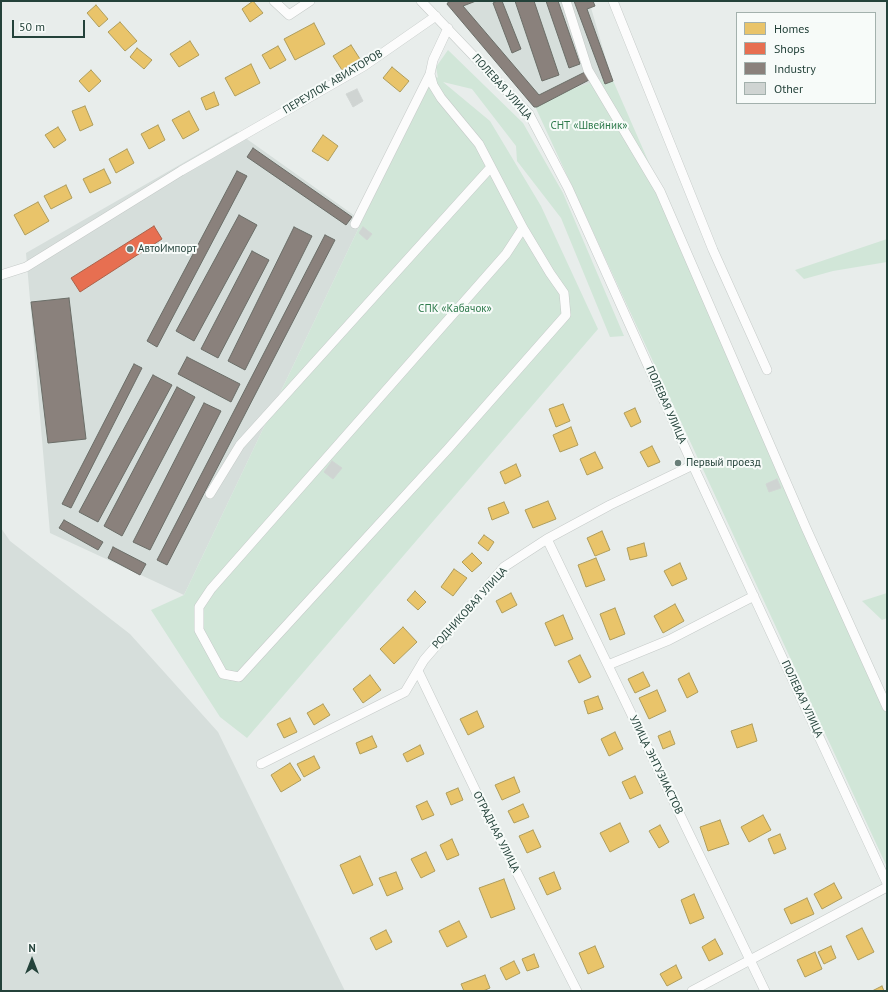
<!DOCTYPE html>
<meta charset="utf-8">
<style>
body{margin:0}
#map{position:relative;width:888px;height:992px;overflow:hidden;background:#e8edeb;font-family:"PT Sans",sans-serif}
canvas{display:block}
.frame{position:absolute;inset:0;border:2px solid #24423a;pointer-events:none}
.legend{position:absolute;left:736px;top:12px;width:140px;height:92px;box-sizing:border-box;background:#f7fbf9;border:1px solid #a3b1ad;margin:0;padding:5px 7px;list-style:none;font-size:12px;color:#24423a}
.legend li{display:flex;align-items:center;gap:8px;height:20px}
.legend b{width:20px;border:1px solid #a3b1ad}
.north{position:absolute;left:12px;top:940px;width:40px;height:40px;-webkit-text-stroke:3px #f7fbf9;paint-order:stroke;rotate:0deg;font-size:11px;font-weight:700;line-height:16px;text-align:center;color:#24423a}
.north::after{content:'';display:block;margin:auto;width:14px;height:18px;background:#24423a;clip-path:polygon(50% 0,100% 100%,50% 72%,0 100%)}
.scale{position:absolute;left:12px;top:20px;width:73px;height:18px;box-sizing:border-box;border:2px solid #24423a;border-top:0;padding-left:5px;font-size:12px;line-height:14px;white-space:nowrap;color:#24423a;-webkit-text-stroke:3px #f7fbf9;paint-order:stroke}
</style>
<div id="map">
<canvas width="888" height="992"></canvas>
<div class="frame"></div>
<ul class="legend">
<li><b style="height:11px;background:#e9c46a"></b>Homes</li>
<li><b style="height:11px;background:#e76f51"></b>Shops</li>
<li><b style="height:11px;background:#8a817c"></b>Industry</li>
<li><b style="height:11px;background:#cfd4d2"></b>Other</li>
</ul>
<div class="north">N</div>
<div class="scale">50 m</div>
</div>
<script>
const ctx = document.querySelector('canvas').getContext('2d');
ctx.lineJoin = 'round';
function fill(path, color) { ctx.fillStyle = color; ctx.fill(path, 'evenodd'); }
const poly = rows => new Path2D(rows.map(r => 'M' + r).join(''));
function strokePath(path, color, width, dash) { ctx.strokeStyle = color; ctx.lineWidth = width; ctx.lineCap = dash ? 'butt' : 'round'; ctx.setLineDash(dash || []); ctx.stroke(path); }
function label(font, color, halo, rows, align = 'center') {
  ctx.font = font + ' "PT Sans",sans-serif'; ctx.lineWidth = 4; ctx.setLineDash([]); ctx.textBaseline = 'middle'; ctx.strokeStyle = halo; ctx.fillStyle = color; for (const [text, x, y, turn = 0] of rows) {
    ctx.save(); ctx.translate(x, y); ctx.rotate((+turn || 0) * Math.PI / 180); ctx.textAlign = isNaN(turn) ? turn : align; if (halo) ctx.strokeText(text, 0, 0); ctx.fillText(text, 0, 0); ctx.restore();
  }
}
const built = poly([
 [455,1,589,1,611,76,533,102,446,4],
 [237,132,362,221,184,595,50,533,26,253],
 [1,528,10,541,130,634,218,732,345,991,1,991]
]);
const green = poly([
 [448,50,523,123,563,193,624,336,610,337,561,218,517,161,516,146,472,89,443,82,490,121,541,206,598,329,247,738,220,717,151,610,184,595,362,221,427,69,438,78,436,67],
 [611,76,887,706,887,867,533,102],
 [887,239,887,262,833,271,804,279,795,270],
 [887,593,887,618,882,620,862,601]
]);
const homes = poly([
 [253,1,263,13,250,22,242,9,253,1],
 [96,5,108,19,99,27,87,13,96,5],
 [120,22,137,41,125,51,108,32,120,22],
 [314,23,325,44,295,60,284,39,314,23],
 [190,41,199,55,179,67,170,54,190,41],
 [351,45,360,59,342,70,333,56,351,45],
 [278,46,286,60,270,69,262,55,278,46],
 [137,48,152,60,144,69,130,57,137,48],
 [251,64,260,83,235,96,225,78,251,64],
 [392,67,409,81,400,92,383,78,392,67],
 [91,70,101,81,89,92,79,81,91,70],
 [214,92,219,105,206,110,201,98,214,92],
 [85,106,93,125,80,131,72,111,85,106],
 [189,111,199,130,183,139,172,120,189,111],
 [158,125,165,140,149,149,141,134,158,125],
 [58,127,66,140,54,148,45,135,58,127],
 [323,135,338,146,328,161,312,151,323,135],
 [127,149,134,163,116,173,109,159,127,149],
 [104,169,111,183,90,193,83,179,104,169],
 [66,185,72,198,51,209,44,196,66,185],
 [38,202,49,221,25,235,14,215,38,202],
 [563,404,570,421,556,427,549,409,563,404],
 [635,408,641,422,631,427,624,413,635,408],
 [571,427,578,445,560,452,553,435,571,427],
 [652,446,660,462,648,467,640,452,652,446],
 [595,452,603,468,587,475,580,459,595,452],
 [516,464,521,476,505,484,500,472,516,464],
 [548,501,556,519,533,528,525,510,548,501],
 [504,502,509,513,492,520,488,508,504,502],
 [602,531,610,550,595,556,587,538,602,531],
 [484,535,494,542,488,551,478,543,484,535],
 [644,543,647,556,630,560,627,548,644,543],
 [472,553,482,563,472,572,462,562,472,553],
 [596,558,605,580,586,587,578,565,596,558],
 [680,563,687,579,672,586,664,571,680,563],
 [454,569,467,578,453,596,441,587,454,569],
 [415,591,426,602,418,610,407,600,415,591],
 [511,593,517,605,502,613,496,601,511,593],
 [675,604,684,621,663,633,654,616,675,604],
 [615,608,625,634,610,640,600,614,615,608],
 [563,615,573,639,555,646,545,623,563,615],
 [403,627,417,642,394,664,380,649,403,627],
 [580,655,591,677,579,683,568,661,580,655],
 [643,672,650,686,635,693,628,679,643,672],
 [689,673,698,692,687,698,678,679,689,673],
 [370,675,381,690,363,703,353,689,370,675],
 [657,690,666,711,649,719,639,698,657,690],
 [598,696,603,709,588,714,584,701,598,696],
 [323,704,330,715,314,725,307,713,323,704],
 [477,711,484,727,468,735,460,719,477,711],
 [290,718,297,732,284,738,277,724,290,718],
 [752,724,757,741,737,748,731,731,752,724],
 [670,731,675,744,663,749,658,736,670,731],
 [615,732,623,749,609,756,601,739,615,732],
 [372,736,377,747,360,754,356,743,372,736],
 [420,745,424,754,407,762,403,754,420,745],
 [314,756,320,768,304,777,297,764,314,756],
 [290,763,301,780,281,792,271,775,290,763],
 [635,776,643,793,630,799,622,782,635,776],
 [514,777,520,792,502,800,495,785,514,777],
 [458,788,463,800,451,805,446,793,458,788],
 [427,801,434,815,422,820,416,806,427,801],
 [523,804,529,817,514,823,508,811,523,804],
 [763,815,771,830,749,842,741,827,763,815],
 [720,820,729,844,708,851,700,827,720,820],
 [620,823,629,842,610,852,600,833,620,823],
 [660,825,669,842,659,848,649,831,660,825],
 [533,830,541,847,527,853,519,836,533,830],
 [780,834,786,849,774,854,768,839,780,834],
 [452,839,459,855,447,860,440,845,452,839],
 [426,852,435,871,421,878,411,859,426,852],
 [360,856,373,885,353,894,340,865,360,856],
 [396,872,403,889,387,896,379,878,396,872],
 [554,872,561,889,547,895,539,878,554,872],
 [504,879,515,909,491,918,479,888,504,879],
 [834,883,842,898,822,909,814,894,834,883],
 [694,894,704,918,690,924,681,900,694,894],
 [807,898,814,914,791,924,784,909,807,898],
 [459,921,467,937,447,947,439,931,459,921],
 [862,928,874,952,858,960,846,936,862,928],
 [386,930,392,942,376,950,370,938,386,930],
 [715,939,723,954,709,961,702,947,715,939],
 [595,946,604,967,588,974,579,953,595,946],
 [831,946,836,958,824,964,818,952,831,946],
 [815,952,822,969,805,977,797,960,815,952],
 [534,954,539,967,527,971,522,959,534,954],
 [514,961,520,973,506,980,500,968,514,961],
 [676,965,682,978,667,986,660,974,676,965],
 [485,975,490,988,483,991,464,991,461,984,485,975],
 [882,986,884,991,872,991,882,986]
]);
const shops = poly([
 [154,226,162,239,80,292,71,278,154,226]
]);
const industry = poly([
 [449,1,476,1,463,6,539,95,585,72,589,80,537,107,534,107,447,4,449,1],
 [497,1,502,1,521,49,512,53,493,3,497,1],
 [515,1,534,1,559,75,542,81,515,1],
 [546,1,558,1,580,64,569,68,546,1],
 [574,1,593,1,595,6,587,9,613,81,605,84,574,1],
 [253,148,352,217,346,225,247,157,253,148],
 [237,171,247,176,157,347,147,341,237,171],
 [239,215,257,225,194,341,176,331,239,215],
 [294,227,312,236,245,370,228,361,294,227],
 [325,235,335,240,167,565,157,560,325,235],
 [252,251,269,260,218,358,201,349,252,251],
 [69,298,86,439,48,443,31,302,69,298],
 [187,357,240,384,231,402,178,374,187,357],
 [134,364,142,368,71,508,62,504,134,364],
 [153,375,172,385,98,522,79,512,153,375],
 [177,387,195,397,122,536,104,526,177,387],
 [204,403,221,411,150,550,133,542,204,403],
 [64,520,103,542,98,550,59,528,64,520],
 [113,547,146,564,140,575,108,558,113,547]
]);
const building = poly([
 [357,89,363,101,353,107,346,94,357,89],
 [363,227,372,234,367,240,359,233,363,227],
 [332,461,342,468,333,479,324,472,332,461],
 [777,479,781,488,769,492,766,484,777,479]
]);
const minor = poly([
 [274,1,289,15,310,1],
 [421,1,529,114,568,188,696,472,887,883],
 [566,1,588,70,660,191,806,528,887,707],
 [613,1,713,250,767,370],
 [448,28,433,60,430,74,433,85,441,98,479,144,523,228,550,273,564,293,566,315,447,450,239,677,223,674,199,630,199,607,211,589,506,254,523,228],
 [355,224,430,74],
 [1,275,26,267,181,171,364,66,436,16],
 [210,494,240,445,491,167],
 [547,539,765,991],
 [608,665,669,640,754,596],
 [418,671,482,804,577,991],
 [261,764,405,692,424,660,504,567,547,539,610,505,693,465],
 [692,991,887,887]
]);
const markers = [
 [130,249,4,"#697e78"],
 [678,463,4,"#697e78"]
];
const streetNames = [
 ["ПЕРЕУЛОК АВИАТОРОВ",333,82,-31],
 ["ПОЛЕВАЯ УЛИЦА",502,87,48],
 ["ПОЛЕВАЯ УЛИЦА",666,405,66],
 ["РОДНИКОВАЯ УЛИЦА",470,608,-48],
 ["ПОЛЕВАЯ УЛИЦА",802,699,65],
 ["УЛИЦА ЭНТУЗИАСТОВ",656,765,64],
 ["ОТРАДНАЯ УЛИЦА",496,832,63]
];
const parkNames = [
 ["СНТ «Швейник»",589,126],
 ["СПК «Кабачок»",455,309]
];
const poiNames = [
 ["АвтоИмпорт",138,249],
 ["Первый проезд",686,463]
];
fill(built, '#d6dedb');
fill(green, '#d1e6d8');
fill(homes, '#e9c46a');
strokePath(homes, '#ae9d5c', 1);
fill(shops, '#e76f51');
strokePath(shops, '#ac624a', 1);
fill(industry, '#8a817c');
strokePath(industry, '#6b6e68', 1);
fill(building, '#cfd4d2');
strokePath(building, '#d1d6d4', 1);
strokePath(minor, '#c5cac8', 10);
strokePath(minor, '#fcfcfc', 9);
for (const [x, y, r, color] of markers) { const dot = new Path2D(); dot.arc(x, y, r, 0, 2 * Math.PI); ctx.fillStyle = color; ctx.fill(dot); strokePath(dot, '#f7fbf9', 1.5); }
label('11px', '#24423a', '#f7fbf9', streetNames);
label('11px', '#2d7a4b', '#f7fbf9', parkNames);
label('11px', '#24423a', '#f7fbf9', poiNames, 'left');
</script>
